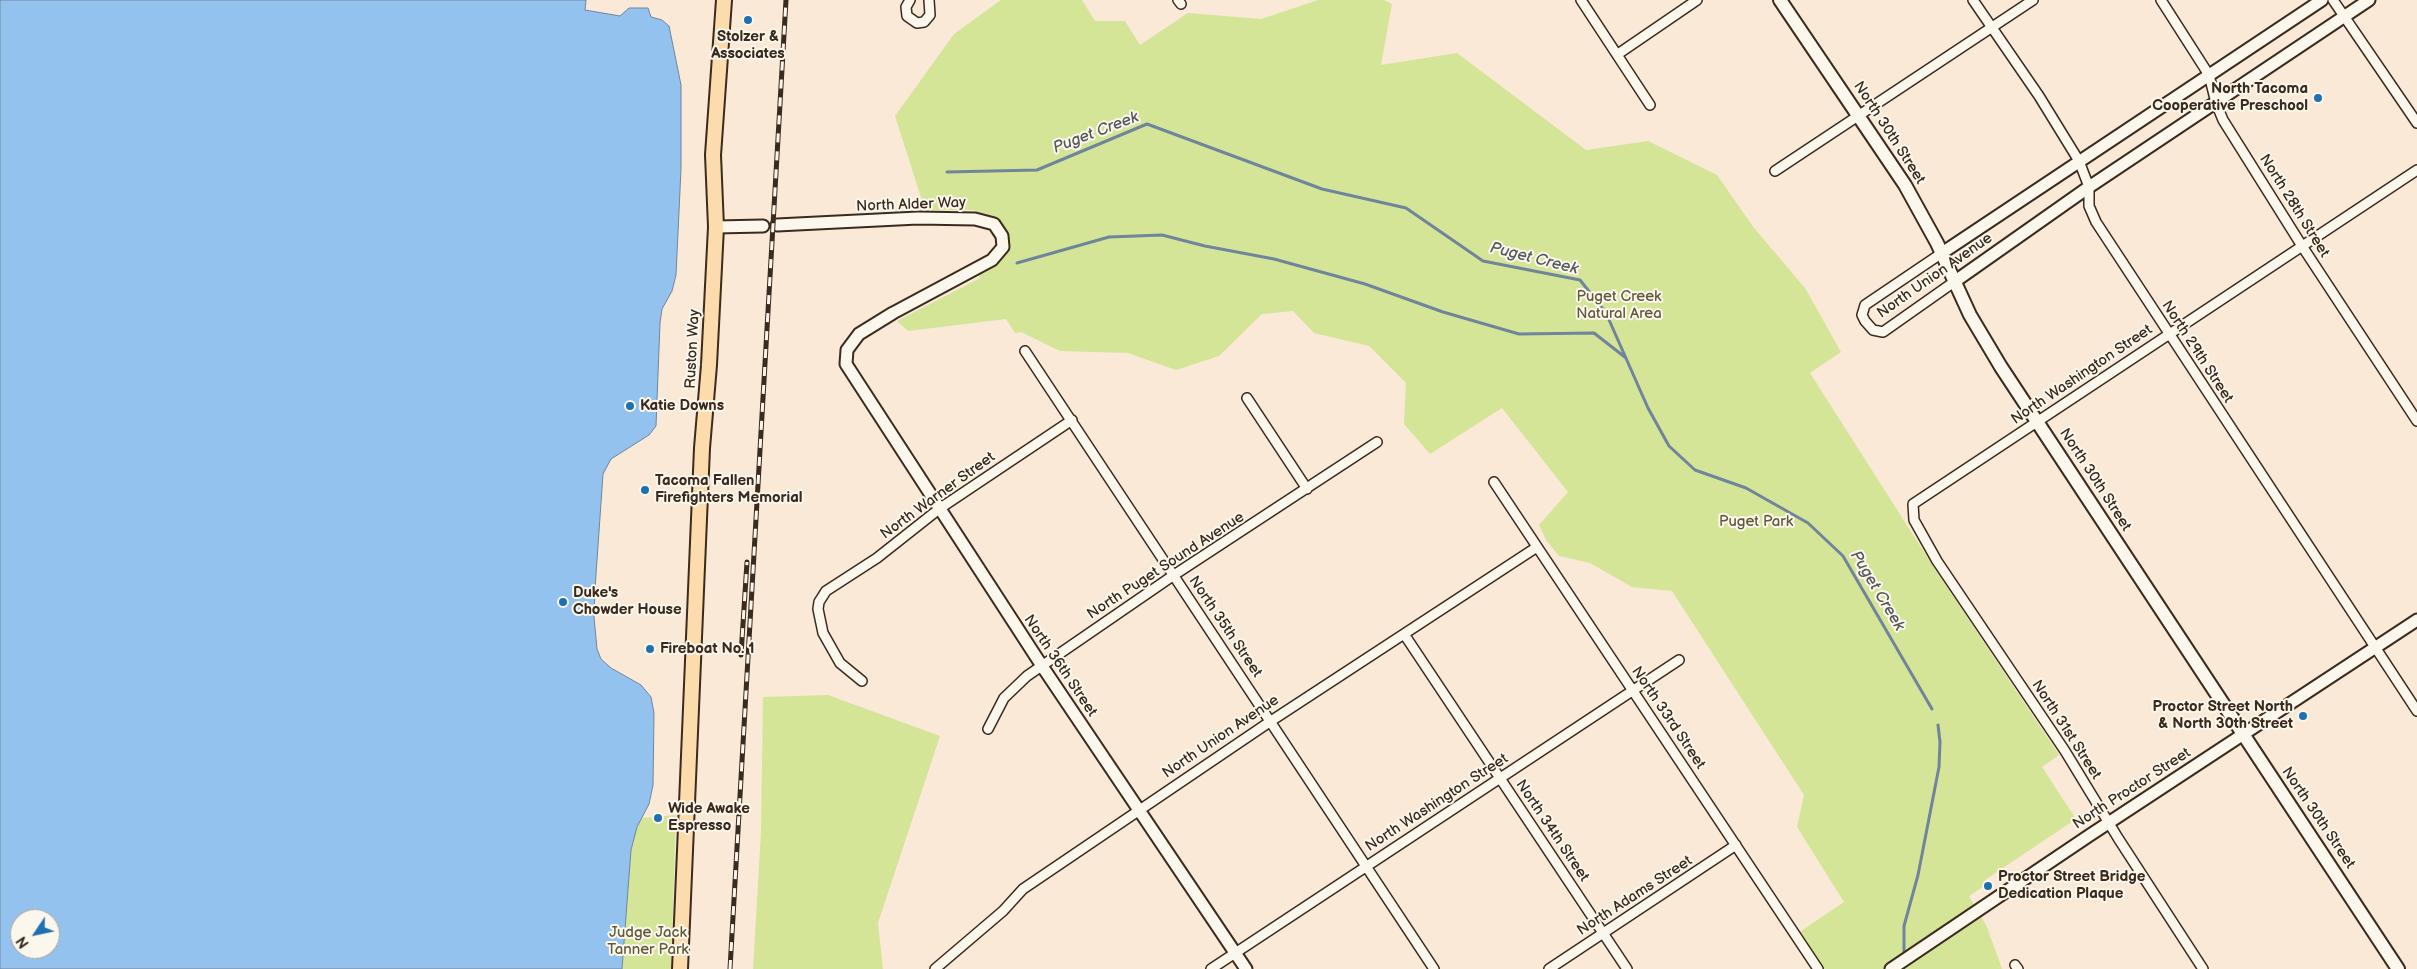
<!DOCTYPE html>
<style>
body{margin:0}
#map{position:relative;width:2417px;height:969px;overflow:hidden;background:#f9e9d6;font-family:"Balsamiq Sans",sans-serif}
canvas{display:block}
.north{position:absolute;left:10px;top:909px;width:50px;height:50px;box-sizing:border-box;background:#fbf7ec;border:1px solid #aea59a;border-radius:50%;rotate:236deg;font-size:14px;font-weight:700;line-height:20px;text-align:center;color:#3b2a1e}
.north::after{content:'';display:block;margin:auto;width:18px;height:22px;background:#1f6fb2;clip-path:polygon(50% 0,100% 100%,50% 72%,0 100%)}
</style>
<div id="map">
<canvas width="2417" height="969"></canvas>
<div class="north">N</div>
</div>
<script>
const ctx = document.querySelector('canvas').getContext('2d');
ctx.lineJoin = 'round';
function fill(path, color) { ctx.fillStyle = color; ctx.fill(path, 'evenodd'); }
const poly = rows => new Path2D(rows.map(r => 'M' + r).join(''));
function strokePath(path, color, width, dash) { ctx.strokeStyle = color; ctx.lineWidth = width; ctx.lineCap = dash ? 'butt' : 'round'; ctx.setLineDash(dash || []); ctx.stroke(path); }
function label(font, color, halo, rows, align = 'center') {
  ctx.font = font + ' "Balsamiq Sans",sans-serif'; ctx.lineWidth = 4; ctx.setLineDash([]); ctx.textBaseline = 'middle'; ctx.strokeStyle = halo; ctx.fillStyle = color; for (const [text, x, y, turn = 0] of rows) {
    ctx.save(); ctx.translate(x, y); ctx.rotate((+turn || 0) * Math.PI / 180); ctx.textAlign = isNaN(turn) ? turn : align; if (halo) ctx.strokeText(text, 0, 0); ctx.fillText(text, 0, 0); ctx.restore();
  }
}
const green = poly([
 [1001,0,1082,0,1095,21,1125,21,1140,45,1188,13,1261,19,1318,0,1384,0,1392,4,1381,65,1457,53,1586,150,1648,141,1717,175,1754,228,1805,288,1841,352,1810,373,1931,563,2059,755,2042,767,2076,819,1985,880,1987,884,1969,896,1987,927,2002,969,1818,969,1795,935,1844,902,1797,827,1804,795,1672,591,1632,587,1590,563,1559,556,1546,540,1539,525,1568,492,1502,408,1430,454,1404,424,1406,383,1369,346,1314,333,1293,311,1262,314,1219,356,1176,370,1128,353,1060,351,1021,332,1015,333,1006,319,908,331,897,321,980,278,979,275,990,269,1005,254,1007,238,976,215,975,210,925,210,895,116,954,34],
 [828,695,940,736,878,923,883,969,753,969,761,832,763,697],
 [676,815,671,969,622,969,631,850,637,827,642,818]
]);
const water = poly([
 [0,0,586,0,585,10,620,16,629,8,648,8,651,17,662,20,669,26,681,85,681,169,676,275,672,291,662,309,660,323,656,426,649,435,611,459,603,474,595,589,594,617,597,649,601,659,611,668,641,685,651,697,654,713,653,785,649,804,637,827,631,850,622,969,0,969,0,0],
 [20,919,50,919,50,949,20,949,20,919]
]);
const stream = poly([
 [947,172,1037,170,1147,124,1322,189,1406,208,1483,261,1580,280,1606,313,1648,408,1669,446,1695,470,1746,488,1808,523,1843,556,1932,709],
 [1017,263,1109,237,1162,235,1205,246,1274,259,1365,284,1443,312,1519,334,1594,333,1626,358],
 [1904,956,1904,926,1918,875,1939,767,1940,742,1938,725]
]);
const minor = poly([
 [910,0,906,7,907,16,917,23,924,22,930,15,929,0],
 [1178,0,1181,4],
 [1581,0,1650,105],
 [1973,0,2039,96,2079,161,2089,187,2089,206,2096,222,2417,711],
 [2161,0,2209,75,2216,103,2223,120,2302,246,2417,421],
 [2333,0,2417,123],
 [1618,54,1697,0],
 [1775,171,2033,0],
 [1942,253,1865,305,1862,315,1865,321,1873,330,1883,332,1954,282],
 [1025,351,1434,969],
 [1247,398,1307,489],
 [1494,482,1818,969],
 [1404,634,1627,969],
 [862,681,840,663,823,633,818,609,819,602,826,591,877,558,939,509,1072,420],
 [988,729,1004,698,1027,676,1174,575,1377,442],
 [2015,965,2018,969],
 [935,969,1003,911,1023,889,1271,721,1537,547],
 [1211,969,1679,660],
 [1549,969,1736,845],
 [2203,969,2118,838,2065,751,1937,561,1914,520,1913,504,2417,170]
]);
const tertiary = poly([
 [777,225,918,218,975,219,994,224,1002,236,1003,247,992,260,893,313,859,334,847,350,846,364,1042,666,1246,969],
 [716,227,763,226],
 [1942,253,2322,0],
 [1954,282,2089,187,2369,0],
 [1891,969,2090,835,2417,620]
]);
const secondary = poly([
 [1780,0,1905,185,1937,243,1970,315,2001,367,2398,969]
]);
const primary = poly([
 [680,969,702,448,709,365,716,227,713,155,724,0]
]);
const rail = poly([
 [741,655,747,562],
 [730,969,786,0]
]);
const markers = [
 [748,20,5,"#1f6fb2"],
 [2318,98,5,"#1f6fb2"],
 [630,406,5,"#1f6fb2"],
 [645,490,5,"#1f6fb2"],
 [563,602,5,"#1f6fb2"],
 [650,649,5,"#1f6fb2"],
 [2303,716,5,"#1f6fb2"],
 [658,818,5,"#1f6fb2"],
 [1988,886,5,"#1f6fb2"]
];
const poiNames = [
 ["Stolzer &",748,37,"center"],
 ["Associates",748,54,"center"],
 ["North Tacoma",2308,89,"right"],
 ["Cooperative Preschool",2308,106,"right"],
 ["Katie Downs",640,406],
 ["Tacoma Fallen",655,481],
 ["Firefighters Memorial",655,498],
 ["Duke's",573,593],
 ["Chowder House",573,610],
 ["Fireboat No. 1",660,649],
 ["Proctor Street North",2293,707,"right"],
 ["& North 30th Street",2293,724,"right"],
 ["Wide Awake",668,809],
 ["Espresso",668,826],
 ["Proctor Street Bridge",1998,877],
 ["Dedication Plaque",1998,894]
];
const streetNames = [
 ["North 30th Street",1889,133,57],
 ["North Alder Way",911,205,-2],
 ["North 28th Street",2294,206,58],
 ["North Union Avenue",1935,276,-35],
 ["Ruston Way",693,349,-87],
 ["North 29th Street",2197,352,57],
 ["North Washington Street",2082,375,-34],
 ["North 30th Street",2095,480,57],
 ["North Warner Street",938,496,-36],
 ["North Puget Sound Avenue",1166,566,-33],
 ["North 35th Street",1225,627,56],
 ["North 36th Street",1060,666,56],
 ["North 33rd Street",1668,718,56],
 ["North 31st Street",2066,730,57],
 ["North Union Avenue",1221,737,-34],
 ["North Proctor Street",2132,789,-33],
 ["North Washington Street",1437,803,-33],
 ["North 30th Street",2318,818,56],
 ["North 34th Street",1552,831,56],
 ["North Adams Street",1635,896,-33]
];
const parkNames = [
 ["Puget Creek",1619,297],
 ["Natural Area",1619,314],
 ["Puget Park",1756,522],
 ["Judge Jack",648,933],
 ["Tanner Park",648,950]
];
const waterNames = [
 ["Puget Creek",1096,133,-21],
 ["Puget Creek",1534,259,14],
 ["Puget Creek",1877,591,59]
];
fill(green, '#d4e598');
fill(water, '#93c2ee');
strokePath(water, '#70859b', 1);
strokePath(stream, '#70859b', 3);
strokePath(minor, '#3b2a1e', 12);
strokePath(tertiary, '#3b2a1e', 15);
strokePath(secondary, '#3b2a1e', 16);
strokePath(primary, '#3b2a1e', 18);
strokePath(minor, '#fbf7ec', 9);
strokePath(tertiary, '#fbf7ec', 11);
strokePath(secondary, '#fbf7ec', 12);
strokePath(primary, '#fcdcac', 14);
strokePath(rail, '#3b2a1e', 5);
strokePath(rail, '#fbf7ec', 3, [9]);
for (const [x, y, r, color] of markers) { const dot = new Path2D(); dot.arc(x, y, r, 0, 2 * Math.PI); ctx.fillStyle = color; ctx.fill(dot); strokePath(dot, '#fbf7ec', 2); }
label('bold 15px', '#3b2a1e', '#fbf7ec', poiNames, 'left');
label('15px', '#3b2a1e', '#fbf7ec', streetNames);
label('15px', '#61593c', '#fbf7ec', parkNames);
label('italic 16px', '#55585c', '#fbf7ec', waterNames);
</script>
